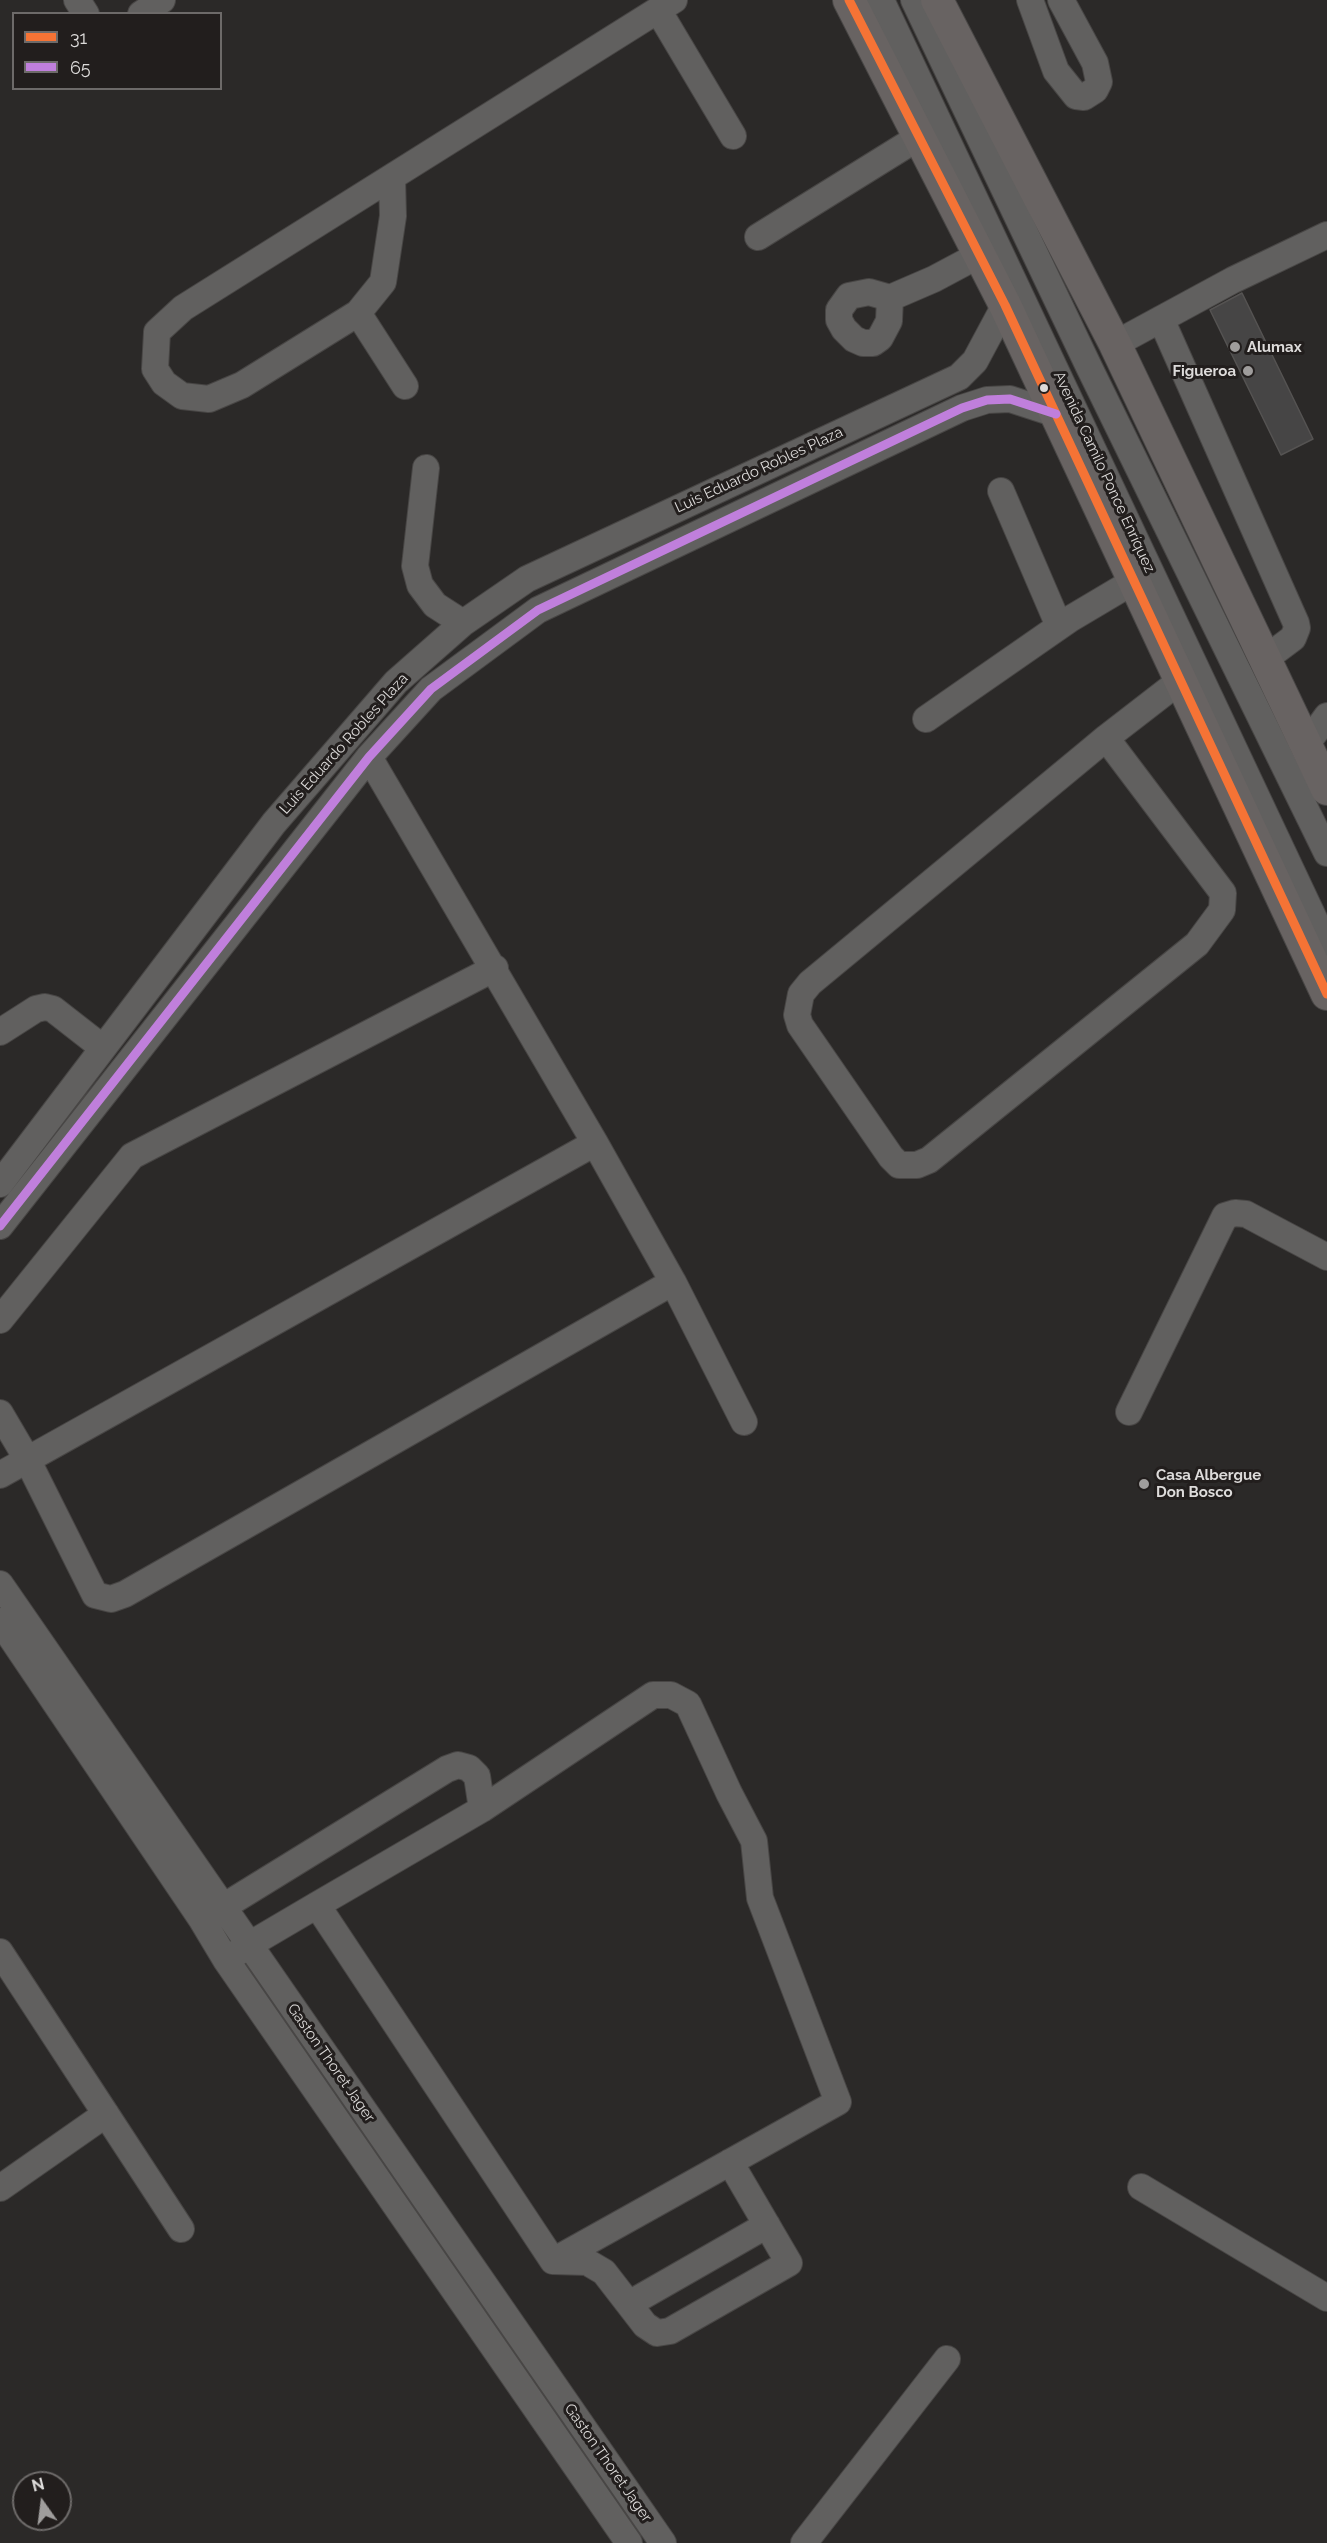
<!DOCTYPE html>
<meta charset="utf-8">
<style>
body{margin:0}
#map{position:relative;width:1327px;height:2543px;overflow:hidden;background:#2b2928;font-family:Raleway,sans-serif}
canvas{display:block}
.legend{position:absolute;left:12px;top:12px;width:210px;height:78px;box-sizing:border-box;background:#221e1d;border:2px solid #6d6a69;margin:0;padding:8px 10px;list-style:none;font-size:18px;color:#dddbda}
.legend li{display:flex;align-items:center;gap:12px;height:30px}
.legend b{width:30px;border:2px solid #6d6a69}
.north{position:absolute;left:12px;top:2471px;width:60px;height:60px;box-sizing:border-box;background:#221e1d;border:2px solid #6d6a69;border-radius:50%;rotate:346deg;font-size:16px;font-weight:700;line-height:24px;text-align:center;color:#dddbda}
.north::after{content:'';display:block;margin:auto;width:21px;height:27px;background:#9f9d9c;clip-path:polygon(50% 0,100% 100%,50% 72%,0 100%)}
</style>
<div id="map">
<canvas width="1327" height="2543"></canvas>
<ul class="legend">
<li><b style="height:8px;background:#f57335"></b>31</li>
<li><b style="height:8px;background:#c07fdc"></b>65</li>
</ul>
<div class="north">N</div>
</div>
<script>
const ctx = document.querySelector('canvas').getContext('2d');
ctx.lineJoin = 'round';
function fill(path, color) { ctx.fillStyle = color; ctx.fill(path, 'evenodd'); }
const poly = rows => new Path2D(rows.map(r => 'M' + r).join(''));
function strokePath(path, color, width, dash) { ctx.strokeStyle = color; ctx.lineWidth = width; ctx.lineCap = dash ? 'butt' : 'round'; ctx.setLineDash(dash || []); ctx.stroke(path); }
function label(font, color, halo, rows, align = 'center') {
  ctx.font = font + ' Raleway,sans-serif'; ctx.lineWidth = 6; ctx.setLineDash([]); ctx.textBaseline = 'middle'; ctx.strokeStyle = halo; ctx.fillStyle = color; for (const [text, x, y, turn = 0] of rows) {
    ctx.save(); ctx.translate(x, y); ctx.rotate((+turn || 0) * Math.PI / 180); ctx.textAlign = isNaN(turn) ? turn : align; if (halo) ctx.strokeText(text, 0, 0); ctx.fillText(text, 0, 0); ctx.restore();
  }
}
const building = poly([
 [1242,293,1313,439,1281,455,1210,310,1242,293]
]);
const minor = poly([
 [77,0,86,14],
 [878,0,882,2,1327,946],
 [914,0,1089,367,1327,853],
 [1030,0,1056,71,1076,96,1084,97,1095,90,1099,82,1095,63,1061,0],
 [658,10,733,136],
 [141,14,162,0],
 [392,177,393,216,383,282,358,313,242,385,209,399,182,396,164,383,155,369,157,332,183,308,674,0],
 [758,237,919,137],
 [890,298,889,321,880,338,873,343,863,343,854,339,844,329,839,320,839,310,849,296,869,292,890,298,934,279,979,255],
 [358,313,405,386],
 [1161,319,1296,623,1297,628,1293,638,1265,659],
 [1115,344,1233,280,1327,235],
 [426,468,415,566,420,585,435,605,463,623],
 [1001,491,1059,626],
 [926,719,1070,619,1134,581],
 [1106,738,1223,893,1222,910,1197,944,929,1160,917,1165,899,1165,891,1157,800,1025,797,1015,801,994,810,983,1088,753,1106,738,1181,680],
 [1306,745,1327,716],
 [369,757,595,1143,673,1282,744,1422],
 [0,1032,36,1009,45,1007,53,1009,103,1048],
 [0,1184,274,823,396,682,463,623,527,579,959,377,975,361,1005,305],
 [0,1226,369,757,431,689,538,610,962,408,987,400,1010,399,1056,414],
 [0,1320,132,1156,495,968],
 [1129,1412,1225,1216,1235,1213,1246,1214,1327,1257],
 [0,1413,27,1459,95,1595,111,1599,125,1594,673,1282],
 [0,1475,595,1143],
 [0,1584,663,2543],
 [0,1621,202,1920,226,1960,629,2543],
 [210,1915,447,1769,458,1765,469,1768,477,1776,482,1809],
 [0,1952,181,2229],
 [226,1960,249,1945,317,1905,482,1809,653,1695,671,1695,688,1704,729,1793,754,1841,760,1898,838,2102,553,2261,317,1905],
 [1141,2187,1327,2298],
 [0,2188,106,2114],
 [553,2261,587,2262,604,2272,645,2325,657,2333,670,2331,789,2263,730,2162],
 [629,2304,767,2225],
 [804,2543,947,2359]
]);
const major = poly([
 [849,0,1005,305,1327,994],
 [937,0,1115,344,1327,789]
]);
const bus1 = poly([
 [849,0,1005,305,1327,994]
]);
const bus2 = poly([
 [0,1226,369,757,431,689,538,610,962,408,987,400,1010,399,1056,414]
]);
const markers = [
 [1235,347,6,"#9f9d9c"],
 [1248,371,6,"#9f9d9c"],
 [1044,388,5,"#dddbda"],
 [1144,1484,6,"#9f9d9c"]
];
const poiNames = [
 ["Alumax",1247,347],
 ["Figueroa",1236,371,"right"],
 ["Casa Albergue",1156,1475],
 ["Don Bosco",1156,1492]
];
const streetNames = [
 ["Luis Eduardo Robles Plaza",759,470,-25],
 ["Avenida Camilo Ponce Enríquez",1104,472,65],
 ["Luis Eduardo Robles Plaza",344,744,-48],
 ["Gaston Thoret Jager",331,2063,55],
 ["Gaston Thoret Jager",608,2463,55]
];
fill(building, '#464545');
strokePath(building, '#555352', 1.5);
strokePath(minor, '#484645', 28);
strokePath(major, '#484645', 34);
strokePath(minor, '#61605f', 26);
strokePath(major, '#686362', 32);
strokePath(bus1, '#f57335', 9);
strokePath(bus2, '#c07fdc', 9);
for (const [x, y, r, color] of markers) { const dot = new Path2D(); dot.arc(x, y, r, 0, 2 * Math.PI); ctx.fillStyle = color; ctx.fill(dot); strokePath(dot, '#221e1d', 2); }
label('bold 15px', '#dddbda', '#221e1d', poiNames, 'left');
label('15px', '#dddbda', '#221e1d', streetNames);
</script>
